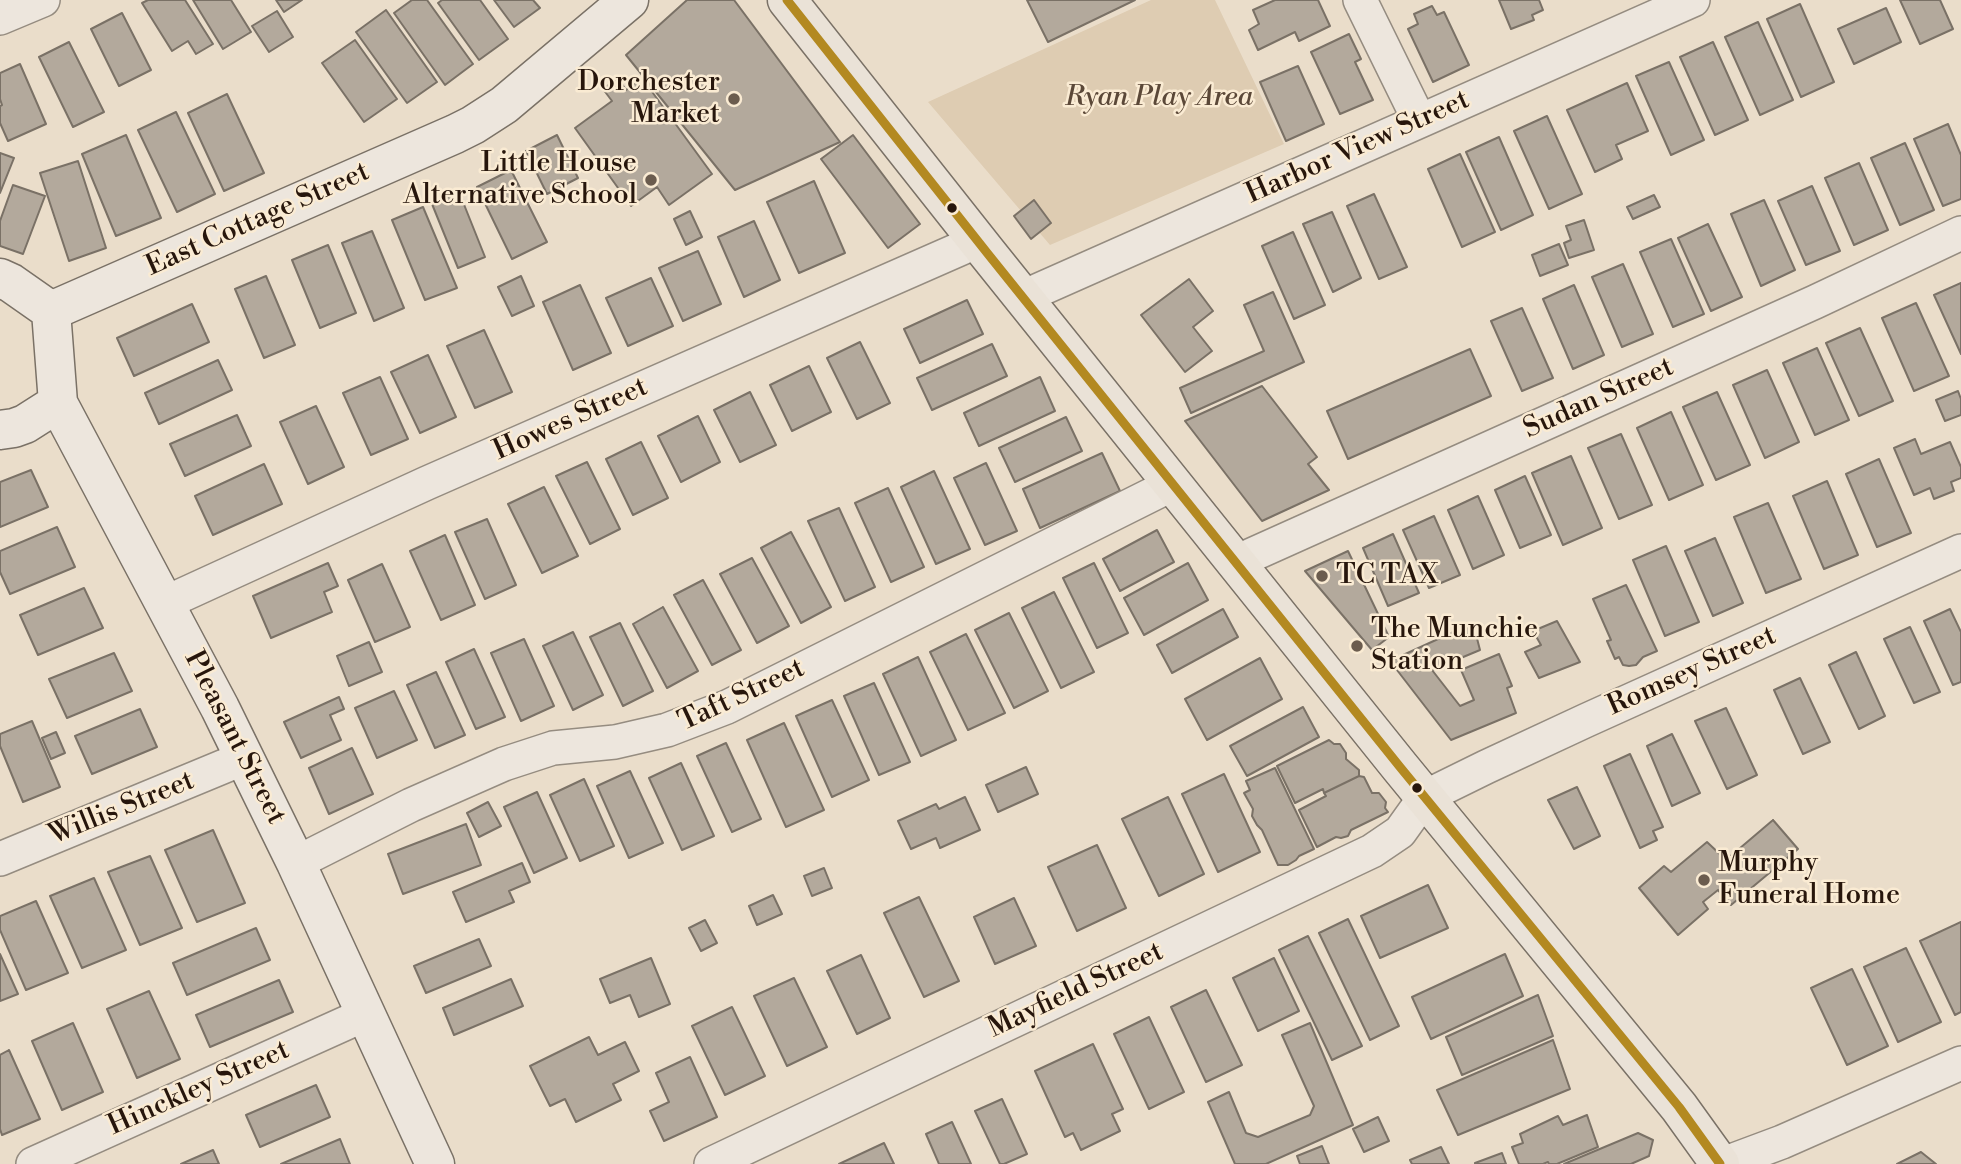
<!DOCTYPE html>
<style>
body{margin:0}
canvas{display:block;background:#eaddca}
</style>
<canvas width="1961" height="1164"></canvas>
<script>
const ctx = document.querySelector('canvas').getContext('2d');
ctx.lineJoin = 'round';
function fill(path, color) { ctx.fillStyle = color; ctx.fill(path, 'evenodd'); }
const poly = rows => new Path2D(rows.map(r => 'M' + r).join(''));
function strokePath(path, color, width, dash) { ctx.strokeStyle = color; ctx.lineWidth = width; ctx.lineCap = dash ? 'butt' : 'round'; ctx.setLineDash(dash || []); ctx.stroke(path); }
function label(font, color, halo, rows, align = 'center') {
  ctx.font = font + ' "Libre Bodoni",serif'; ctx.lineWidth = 5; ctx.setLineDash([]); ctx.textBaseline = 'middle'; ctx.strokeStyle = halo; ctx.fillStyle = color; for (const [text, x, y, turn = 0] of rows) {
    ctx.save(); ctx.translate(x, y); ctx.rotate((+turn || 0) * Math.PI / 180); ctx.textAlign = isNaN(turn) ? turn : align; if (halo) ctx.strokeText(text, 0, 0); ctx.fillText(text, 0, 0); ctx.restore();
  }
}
const green = poly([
 [1151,0,1215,0,1284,144,1050,245,928,102]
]);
const building = poly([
 [148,0,185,0,213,44,196,54,188,41,172,51,142,3,148,0],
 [193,0,231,0,251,32,223,49,193,0],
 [276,0,302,0,284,12,276,0],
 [412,0,427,0,473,64,445,85,394,13,412,0],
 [442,0,480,0,508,39,479,60,438,3,442,0],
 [494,0,533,0,540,8,514,27,494,0],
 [687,0,734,0,840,142,735,190,626,55,687,0],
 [1027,0,1135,0,1048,42,1027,0],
 [1275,0,1318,0,1330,26,1299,41,1295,32,1258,50,1249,30,1259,24,1253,10,1275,0],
 [1499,0,1539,0,1543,10,1532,15,1534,20,1511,29,1499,0],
 [1900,0,1940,0,1953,29,1920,44,1900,0],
 [1800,4,1834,82,1801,97,1767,19,1800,4],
 [1432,6,1437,15,1444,12,1469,65,1433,82,1408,29,1418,24,1414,14,1432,6],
 [1886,8,1901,42,1854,64,1838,29,1886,8],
 [386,10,437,82,407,103,356,32,386,10],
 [277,11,293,37,269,52,252,26,277,11],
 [122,13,151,70,119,86,91,29,122,13],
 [1758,22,1793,100,1760,115,1725,37,1758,22],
 [1349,34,1361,59,1355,62,1373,100,1340,114,1311,52,1349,34],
 [355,40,397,99,364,122,322,63,355,40],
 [69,42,104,112,73,127,39,57,69,42],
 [1713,42,1748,120,1715,135,1680,57,1713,42],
 [1669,62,1704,140,1671,155,1636,76,1669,62],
 [20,64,46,124,8,141,0,123,0,106,2,105,0,99,0,73,20,64],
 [1298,66,1324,124,1286,141,1260,82,1298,66],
 [618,78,626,90,642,78,712,174,669,205,657,187,631,206,575,128,612,101,603,89,618,78],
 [1627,83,1648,131,1616,145,1622,159,1595,172,1567,110,1627,83],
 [227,94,264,173,224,191,188,113,227,94],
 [176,112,215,194,177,212,138,130,176,112],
 [1547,116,1582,194,1549,209,1514,131,1547,116],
 [1948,124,1961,155,1961,199,1943,206,1914,139,1948,124],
 [126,135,161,218,116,236,82,154,126,135],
 [557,135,578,178,547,194,526,151,557,135],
 [853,135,920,224,888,248,821,159,853,135],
 [1499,137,1533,215,1501,230,1466,152,1499,137],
 [1905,143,1934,210,1900,225,1871,158,1905,143],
 [0,153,14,158,0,193,0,153],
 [1460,154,1495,232,1462,247,1428,169,1460,154],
 [78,161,106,248,69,261,40,173,78,161],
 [1859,163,1888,230,1854,245,1825,178,1859,163],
 [511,170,547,242,512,259,477,187,511,170],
 [814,181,845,253,799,273,767,202,814,181],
 [13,185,45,196,23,254,0,246,0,221,13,185],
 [1812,186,1840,251,1806,265,1778,201,1812,186],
 [459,192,485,257,458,268,432,204,459,192],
 [1374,194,1407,267,1379,279,1347,206,1374,194],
 [1654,195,1660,207,1633,219,1627,207,1654,195],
 [1034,200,1051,223,1031,239,1014,216,1034,200],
 [1764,200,1795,270,1761,286,1731,214,1764,200],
 [423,207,457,288,425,300,392,220,423,207],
 [690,211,702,237,686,245,674,219,690,211],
 [1332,212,1361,278,1333,292,1303,224,1332,212],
 [1584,220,1594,250,1569,258,1564,243,1571,240,1566,226,1584,220],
 [754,221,780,280,744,297,718,237,754,221],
 [1708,224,1742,297,1711,311,1678,238,1708,224],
 [372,231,404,308,374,321,342,243,372,231],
 [1293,232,1325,305,1294,319,1262,246,1293,232],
 [1671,239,1704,314,1673,327,1640,252,1671,239],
 [1559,244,1568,265,1540,276,1532,255,1559,244],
 [328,245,356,313,320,328,292,260,328,245],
 [698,251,721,304,683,321,659,268,698,251],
 [1623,264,1653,334,1622,347,1592,277,1623,264],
 [266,276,295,345,264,358,235,289,266,276],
 [521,276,534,306,512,316,498,287,521,276],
 [651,278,673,326,628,346,606,298,651,278],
 [1189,279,1213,311,1193,327,1212,351,1185,372,1141,315,1189,279],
 [1961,283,1961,354,1934,295,1961,283],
 [580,285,611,353,573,370,543,302,580,285],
 [1574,285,1604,355,1573,369,1543,299,1574,285],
 [1273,292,1304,362,1191,413,1180,388,1264,351,1244,305,1273,292],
 [967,300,983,334,920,363,904,329,967,300],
 [1916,303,1949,376,1914,391,1882,318,1916,303],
 [192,304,209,342,134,376,117,338,192,304],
 [1522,308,1553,378,1522,391,1491,321,1522,308],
 [1860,328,1893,401,1859,416,1826,343,1860,328],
 [484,330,512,392,475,408,447,346,484,330],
 [860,342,890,403,857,419,827,358,860,342],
 [992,344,1007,376,932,410,917,378,992,344],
 [1817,348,1849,420,1815,435,1783,363,1817,348],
 [1470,349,1491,396,1348,459,1327,411,1470,349],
 [428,355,456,417,420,433,391,372,428,355],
 [218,360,232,390,159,424,145,393,218,360],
 [809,366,831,412,792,431,770,385,809,366],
 [1767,370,1799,442,1765,458,1733,385,1767,370],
 [380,377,408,439,371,455,343,393,380,377],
 [1040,377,1055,411,979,446,964,413,1040,377],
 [1262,386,1317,457,1308,464,1329,490,1262,521,1185,421,1262,386],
 [1958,391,1961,399,1961,415,1945,421,1936,400,1958,391],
 [750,392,776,445,740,462,714,410,750,392],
 [1717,392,1750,465,1716,480,1683,407,1717,392],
 [316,406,344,467,308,484,280,422,316,406],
 [1671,412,1703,485,1669,500,1637,428,1671,412],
 [237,415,251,446,185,476,170,444,237,415],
 [698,416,720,462,681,482,658,436,698,416],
 [1066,417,1082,451,1015,482,999,448,1066,417],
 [1621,434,1652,505,1619,519,1588,448,1621,434],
 [1915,439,1921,454,1950,442,1961,467,1961,478,1951,482,1954,491,1934,499,1930,488,1914,495,1894,448,1915,439],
 [641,442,668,498,633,515,606,459,641,442],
 [1102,453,1120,491,1040,528,1023,489,1102,453],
 [1571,456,1602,528,1563,545,1532,473,1571,456],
 [1879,459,1911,533,1877,547,1846,474,1879,459],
 [587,462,620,529,590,544,556,476,587,462],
 [986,463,1017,531,985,545,954,478,986,463],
 [264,464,282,504,213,535,195,496,264,464],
 [31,470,48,507,0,527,0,482,31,470],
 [934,471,970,549,936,564,901,487,934,471],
 [1525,476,1551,535,1520,548,1495,490,1525,476],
 [1827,481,1858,555,1824,569,1793,496,1827,481],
 [544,487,578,556,542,573,508,504,544,487],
 [888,488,924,567,891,582,855,503,888,488],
 [1478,496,1504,555,1473,569,1448,510,1478,496],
 [1768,503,1801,579,1766,593,1734,517,1768,503],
 [839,508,875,587,845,601,808,521,839,508],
 [1434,516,1460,575,1429,588,1403,530,1434,516],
 [487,519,516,585,485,599,455,532,487,519],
 [57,527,75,567,10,594,0,572,0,551,57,527],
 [1157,530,1174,562,1120,591,1103,559,1157,530],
 [791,532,831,607,801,623,761,548,791,532],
 [1393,534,1419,593,1388,606,1363,548,1393,534],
 [445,535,475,605,441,620,410,551,445,535],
 [1715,538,1743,603,1713,616,1685,551,1715,538],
 [1666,546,1699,622,1665,636,1633,560,1666,546],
 [1348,551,1389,637,1372,650,1305,571,1348,551],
 [752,558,789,626,757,643,720,574,752,558],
 [328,563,338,586,324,592,332,612,271,638,253,596,328,563],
 [1094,563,1128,633,1097,648,1063,578,1094,563],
 [1188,563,1208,600,1144,635,1124,598,1188,563],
 [382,564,410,627,375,642,348,580,382,564],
 [703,580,741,650,712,665,674,595,703,580],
 [1626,585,1657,651,1643,657,1636,665,1629,666,1623,665,1619,657,1615,659,1607,641,1611,640,1593,599,1626,585],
 [84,588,103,628,38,655,20,615,84,588],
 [1054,592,1094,672,1061,688,1022,608,1054,592],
 [663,607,698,671,667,688,633,624,663,607],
 [1223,609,1238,637,1172,673,1157,645,1223,609],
 [1950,609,1961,632,1961,682,1953,685,1924,621,1950,609],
 [1009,613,1048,691,1014,708,975,630,1009,613],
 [1557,621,1580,662,1539,678,1525,652,1541,645,1533,631,1557,621],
 [620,623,653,691,623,706,590,637,620,623],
 [1473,623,1480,650,1432,670,1460,706,1474,700,1461,670,1499,654,1512,686,1507,688,1516,713,1451,740,1390,661,1473,623],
 [1910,627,1940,692,1914,703,1884,639,1910,627],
 [573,632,603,695,573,710,543,646,573,632],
 [966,634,1005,713,968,730,930,652,966,634],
 [524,639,554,706,521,721,491,653,524,639],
 [369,642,382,672,349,686,337,656,369,642],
 [474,649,505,717,476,729,446,662,474,649],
 [1856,652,1885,716,1859,729,1829,665,1856,652],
 [114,653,132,691,67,718,49,679,114,653],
 [918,657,956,740,921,756,883,674,918,657],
 [1260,658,1282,699,1207,740,1185,699,1260,658],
 [436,672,465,735,435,748,407,685,436,672],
 [1800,678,1830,742,1803,754,1774,690,1800,678],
 [874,683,910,762,879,775,844,696,874,683],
 [394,691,417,740,377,758,355,708,394,691],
 [339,697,344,709,330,715,341,740,301,758,284,722,339,697],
 [832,700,869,780,832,797,796,716,832,700],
 [1303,707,1319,737,1247,776,1230,746,1303,707],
 [1726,708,1757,775,1727,789,1695,721,1726,708],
 [140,709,157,747,92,774,75,736,140,709],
 [32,721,60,787,23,802,0,746,0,734,32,721],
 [784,723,824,810,786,827,747,740,784,723],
 [56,732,65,753,51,759,42,738,56,732],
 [1672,734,1700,793,1672,806,1647,746,1672,734],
 [1329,740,1334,744,1340,744,1346,753,1346,759,1359,770,1359,776,1324,793,1323,789,1295,803,1277,766,1329,740],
 [726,743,761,819,732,832,697,756,726,743],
 [352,748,373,794,329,814,309,768,352,748],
 [1630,754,1663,827,1653,831,1657,840,1640,848,1604,766,1630,754],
 [681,763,714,836,682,850,649,778,681,763],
 [1026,767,1038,794,998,812,986,785,1026,767],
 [1275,768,1314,849,1299,856,1296,860,1288,865,1278,865,1262,830,1257,825,1252,816,1253,809,1244,793,1250,790,1246,781,1275,768],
 [630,771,663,843,629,858,597,786,630,771],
 [1224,774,1260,852,1218,872,1182,794,1224,774],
 [1359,776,1364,777,1372,793,1379,793,1386,802,1385,808,1388,812,1351,830,1348,836,1341,838,1336,837,1317,847,1299,810,1326,796,1324,793,1359,776],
 [584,779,614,846,580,861,550,795,584,779],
 [1577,787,1600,836,1574,849,1548,800,1577,787],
 [537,792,567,858,534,873,504,807,537,792],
 [965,797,980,830,940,848,936,838,911,849,898,821,936,804,939,809,965,797],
 [1168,797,1204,874,1159,896,1122,819,1168,797],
 [488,802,501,826,479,837,467,813,488,802],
 [1773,820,1798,849,1731,905,1718,890,1703,902,1708,909,1678,935,1639,888,1664,866,1671,872,1707,842,1726,860,1773,820],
 [466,824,481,865,403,894,388,854,466,824],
 [213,830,245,903,197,922,165,850,213,830],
 [1097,845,1126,908,1077,931,1048,867,1097,845],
 [150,856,182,928,140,945,108,872,150,856],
 [522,863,530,882,509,891,514,902,466,922,453,892,522,863],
 [824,868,832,888,812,896,804,876,824,868],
 [94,878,126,950,82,968,50,896,94,878],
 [1428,885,1448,928,1380,958,1361,916,1428,885],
 [773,895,782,914,757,925,749,906,773,895],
 [919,897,959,981,924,997,884,913,919,897],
 [1014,898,1036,946,995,964,974,917,1014,898],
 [36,901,68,973,26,990,0,930,0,916,36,901],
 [1348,919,1399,1026,1370,1040,1319,933,1348,919],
 [705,920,717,943,701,951,689,928,705,920],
 [1961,922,1961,1012,1955,1015,1920,941,1961,922],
 [256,928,270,960,187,995,173,963,256,928],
 [1308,936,1362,1046,1332,1060,1279,950,1308,936],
 [479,939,491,966,426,993,414,966,479,939],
 [1906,948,1941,1022,1898,1042,1864,967,1906,948],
 [0,954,18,994,0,1001,0,954],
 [1505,954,1523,996,1431,1039,1412,997,1505,954],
 [861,955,890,1018,857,1034,827,971,861,955],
 [651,958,670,1004,639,1017,630,995,610,1003,600,979,651,958],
 [1274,958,1299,1011,1258,1031,1233,978,1274,958],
 [1852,969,1888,1046,1847,1065,1811,988,1852,969],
 [794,978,827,1047,787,1066,754,996,794,978],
 [511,979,523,1006,454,1035,443,1008,511,979],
 [279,980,293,1012,210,1047,196,1015,279,980],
 [1206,990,1242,1065,1206,1082,1171,1007,1206,990],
 [149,991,180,1059,137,1078,107,1009,149,991],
 [1538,995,1553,1036,1462,1075,1446,1037,1538,995],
 [732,1007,765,1076,725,1095,692,1026,732,1007],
 [1149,1017,1184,1092,1149,1109,1114,1034,1149,1017],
 [73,1023,103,1092,62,1110,32,1041,73,1023],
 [1310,1023,1353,1125,1266,1164,1235,1164,1208,1102,1229,1092,1246,1133,1258,1137,1310,1115,1314,1106,1282,1035,1310,1023],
 [589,1037,598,1055,625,1042,639,1071,613,1084,621,1100,576,1122,565,1099,550,1106,530,1066,589,1037],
 [1553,1040,1570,1089,1458,1135,1437,1090,1553,1040],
 [1093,1044,1123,1109,1112,1114,1120,1131,1081,1150,1073,1133,1065,1137,1035,1071,1093,1044],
 [9,1050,40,1119,2,1135,0,1129,0,1055,9,1050],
 [690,1057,717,1117,664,1141,650,1111,669,1102,656,1073,690,1057],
 [316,1085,330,1117,260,1147,246,1115,316,1085],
 [1002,1099,1027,1154,1004,1164,1000,1164,975,1111,1002,1099],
 [1587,1115,1598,1147,1557,1164,1549,1164,1548,1162,1543,1164,1519,1164,1512,1147,1523,1143,1520,1134,1558,1116,1563,1125,1587,1115],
 [1378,1117,1389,1141,1364,1152,1353,1129,1378,1117],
 [952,1122,971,1164,939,1164,926,1134,952,1122],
 [1638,1133,1653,1140,1649,1156,1631,1164,1564,1164,1638,1133],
 [340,1139,350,1164,281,1164,340,1139],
 [884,1143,894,1164,839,1164,884,1143],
 [1322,1146,1329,1164,1300,1164,1297,1156,1322,1146],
 [1441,1147,1449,1164,1412,1164,1410,1160,1441,1147],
 [213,1150,219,1164,181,1164,213,1150],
 [1921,1152,1936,1164,1897,1164,1921,1152],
 [1502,1153,1506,1164,1475,1164,1475,1163,1502,1153]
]);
const street = poly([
 [1360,0,1419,120],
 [0,18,43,0],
 [1023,297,1693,0],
 [1236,562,1815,302,1961,233],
 [165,603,427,483,978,241],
 [0,859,244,758],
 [296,863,411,805,504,764,553,748,615,742,667,730,727,707,1173,484],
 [33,1164,366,1014],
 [711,1164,1372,851,1400,832,1425,797,1486,767,1587,720,1961,551],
 [1723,1164,1782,1142,1961,1063]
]);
const secondary = poly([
 [0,278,11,283,51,311],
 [51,311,58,403,220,708,296,863,435,1164],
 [51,311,455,134,473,125,504,105,629,0],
 [0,430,14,428,25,424,58,403]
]);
const primary = poly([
 [787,0,988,254,1400,767,1679,1107,1720,1164]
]);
const bus1 = poly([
 [787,0,988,254,1400,767,1679,1107,1720,1164]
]);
const markers = [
 [734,99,7,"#6b5c4e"],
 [651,180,7,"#6b5c4e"],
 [952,208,6,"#27160c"],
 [1322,576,7,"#6b5c4e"],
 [1357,646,7,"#6b5c4e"],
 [1417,788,6,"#27160c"],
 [1704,880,7,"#6b5c4e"]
];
const poiNames = [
 ["Dorchester",720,83,"right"],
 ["Market",720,115,"right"],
 ["Little House",637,164,"right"],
 ["Alternative School",637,196,"right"],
 ["TC TAX",1336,576],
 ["The Munchie",1371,630],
 ["Station",1371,662],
 ["Murphy",1718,864],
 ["Funeral Home",1718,896]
];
const parkNames = [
 ["Ryan Play Area",1159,98]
];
const streetNames = [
 ["Harbor View Street",1358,148,-24],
 ["East Cottage Street",258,220,-24],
 ["Sudan Street",1599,399,-24],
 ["Howes Street",571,420,-24],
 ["Romsey Street",1692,672,-24],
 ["Taft Street",742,696,-25],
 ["Pleasant Street",234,738,63],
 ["Willis Street",122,809,-22],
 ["Mayfield Street",1076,991,-25],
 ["Hinckley Street",199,1089,-24]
];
fill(green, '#deccb2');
fill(building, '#b3a99c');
strokePath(building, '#7a7166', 2);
strokePath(street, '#958c80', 36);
strokePath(secondary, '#7a7166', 41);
strokePath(primary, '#7a7166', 41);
strokePath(street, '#ede6dd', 33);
strokePath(secondary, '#ede6dd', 38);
strokePath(primary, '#eae2d7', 38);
strokePath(bus1, '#b38921', 9);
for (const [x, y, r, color] of markers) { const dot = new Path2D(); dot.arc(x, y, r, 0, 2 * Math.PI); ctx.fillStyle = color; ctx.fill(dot); strokePath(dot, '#faebd3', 2.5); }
label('28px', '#27160c', '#faebd3', poiNames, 'left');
label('italic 28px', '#5b4838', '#faebd3', parkNames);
label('28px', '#27160c', '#faebd3', streetNames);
</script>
